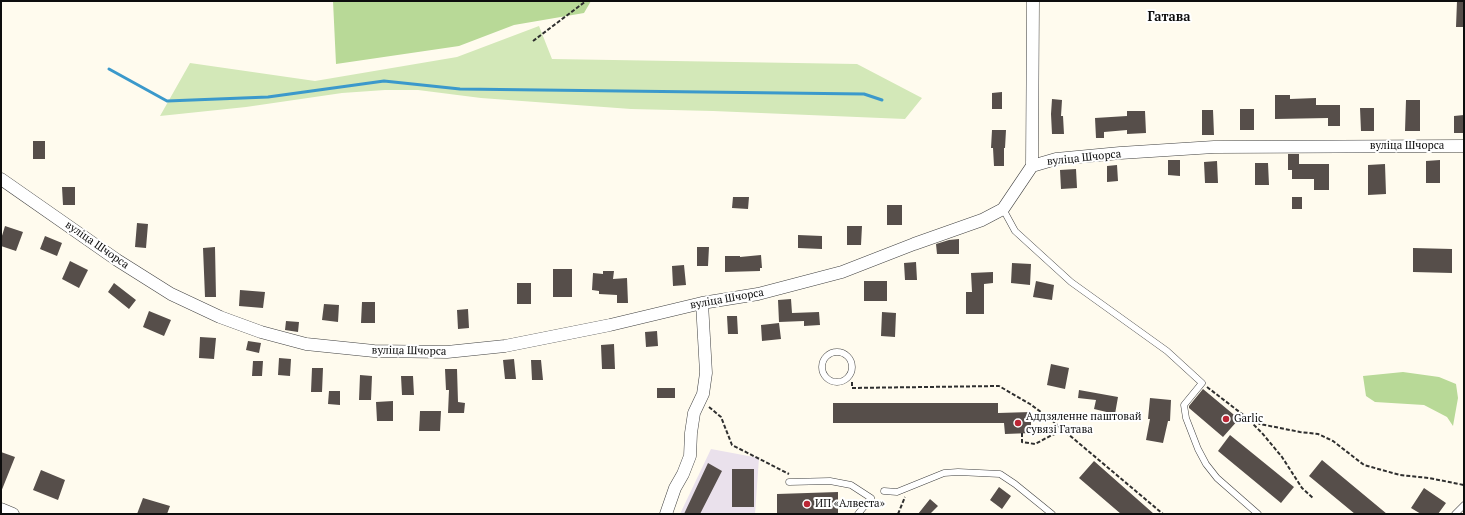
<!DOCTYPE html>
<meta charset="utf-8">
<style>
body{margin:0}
#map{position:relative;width:1465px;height:515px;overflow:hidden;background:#fffbee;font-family:"PT Serif",serif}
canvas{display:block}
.frame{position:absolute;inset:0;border:2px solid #0d0d0d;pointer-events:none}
</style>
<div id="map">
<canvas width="1465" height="515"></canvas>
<div class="frame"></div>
</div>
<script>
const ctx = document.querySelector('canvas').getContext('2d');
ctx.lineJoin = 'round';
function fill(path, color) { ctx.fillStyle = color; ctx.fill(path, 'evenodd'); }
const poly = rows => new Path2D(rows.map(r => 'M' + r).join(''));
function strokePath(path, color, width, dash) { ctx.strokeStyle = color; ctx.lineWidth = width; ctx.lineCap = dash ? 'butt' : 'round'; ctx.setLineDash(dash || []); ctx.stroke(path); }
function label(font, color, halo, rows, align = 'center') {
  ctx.font = font + ' "PT Serif",serif'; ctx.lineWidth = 4; ctx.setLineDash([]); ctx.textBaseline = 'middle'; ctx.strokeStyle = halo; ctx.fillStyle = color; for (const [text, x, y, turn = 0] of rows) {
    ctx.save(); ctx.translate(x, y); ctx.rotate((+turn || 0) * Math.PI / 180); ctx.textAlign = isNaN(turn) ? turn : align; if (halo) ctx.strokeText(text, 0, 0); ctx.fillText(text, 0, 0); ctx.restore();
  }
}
const industrial = poly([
 [711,449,759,458,755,514,680,514]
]);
const green = poly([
 [539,26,552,59,857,64,922,98,905,119,713,111,631,109,481,98,418,90,385,90,342,93,246,107,160,116,190,63,315,81,457,57]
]);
const forest = poly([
 [333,1,591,1,584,13,514,25,459,46,336,64],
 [1403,372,1439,377,1456,384,1458,398,1453,426,1447,417,1424,405,1375,402,1366,396,1363,376]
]);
const stream = poly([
 [109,69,167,101,268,97,384,81,460,89,864,94,882,100]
]);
const building = poly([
 [1457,1,1464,1,1464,27,1456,27],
 [1002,92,1002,109,992,109,992,93],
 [1275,95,1290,95,1290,99,1316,98,1316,105,1340,105,1340,126,1328,126,1328,118,1275,119],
 [1052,99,1062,100,1061,116,1063,116,1064,134,1052,134,1051,114],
 [1406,100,1420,100,1420,131,1405,131],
 [1360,108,1374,108,1374,131,1361,131],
 [1240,109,1254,109,1254,130,1240,130],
 [1202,110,1213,110,1214,135,1202,135],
 [1127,111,1145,111,1146,133,1127,134,1127,130,1104,132,1104,138,1096,138,1095,118,1127,116],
 [1464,115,1464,133,1454,133,1454,116],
 [992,130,1006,130,1005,148,1004,148,1004,166,994,166,993,148,991,148],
 [33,141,45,141,45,159,33,159],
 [1288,154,1299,154,1299,164,1329,164,1329,190,1314,190,1314,179,1292,179,1292,170,1288,170],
 [1168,160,1180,160,1180,176,1168,175],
 [1440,160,1440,183,1426,183,1426,161],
 [1217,161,1218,183,1205,183,1204,162],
 [1255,163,1268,163,1269,185,1255,185],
 [1385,164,1386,194,1368,195,1368,165],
 [1117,165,1118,181,1107,182,1107,166],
 [1076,169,1077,188,1061,189,1060,170],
 [62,187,75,187,75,205,63,205],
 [733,197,749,197,748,209,732,208],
 [1292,197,1302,197,1302,209,1292,209],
 [887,205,902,205,902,225,887,225],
 [137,223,148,224,146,248,135,247],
 [5,226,23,232,16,251,1,246,1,239],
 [847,226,862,226,861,245,847,245],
 [798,235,822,236,822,249,798,248],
 [45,236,62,243,57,256,40,249],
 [959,239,959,254,937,254,936,244,949,240],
 [215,247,216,297,205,297,203,248],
 [697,247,709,247,708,266,697,266],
 [1413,248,1452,249,1452,273,1413,272],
 [761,255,762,268,760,268,760,271,725,272,725,256,740,256,740,257],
 [70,261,88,270,79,288,62,279],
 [916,262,917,280,905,280,904,263],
 [1012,263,1031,264,1030,285,1011,283],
 [684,265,686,285,673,286,672,266],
 [553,269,572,269,572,297,553,297],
 [603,271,614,271,613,279,627,278,628,303,617,303,617,295,599,294,599,291,592,290,593,273,603,274],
 [993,272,993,283,984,284,984,314,966,314,966,292,972,292,971,273],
 [864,281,887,281,887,301,864,301],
 [1036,281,1054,285,1052,300,1033,297],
 [114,283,136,300,129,309,108,292],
 [517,283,531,283,531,304,517,304],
 [240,290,265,292,263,308,239,306],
 [791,299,792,313,819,312,820,325,804,326,804,321,779,322,778,300],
 [362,302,375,302,375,323,361,323],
 [324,304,339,305,338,322,322,320],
 [468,309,469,328,458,329,457,310],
 [149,311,171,320,164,336,143,327],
 [882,312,896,313,895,337,881,336],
 [727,316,737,316,738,334,728,334],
 [286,321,299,322,298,332,285,330],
 [779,323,781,339,762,341,761,325],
 [657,331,658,346,646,347,645,332],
 [200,337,216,338,214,359,199,358],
 [248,341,261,343,259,353,246,350],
 [614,344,615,369,602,369,601,345],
 [279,358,291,359,290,376,278,375],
 [514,359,516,379,505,379,503,360],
 [531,360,541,360,543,380,532,380],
 [253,361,263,361,262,376,252,376],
 [1051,364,1069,368,1065,389,1047,385],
 [312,368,323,368,322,392,311,392],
 [445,369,457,369,458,402,465,403,464,413,448,413,449,390,446,390],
 [360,375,372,376,371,400,359,400],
 [401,376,413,376,414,395,402,395],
 [657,388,675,388,675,398,657,398],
 [1203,389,1239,419,1223,437,1189,408,1189,406],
 [1079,390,1118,397,1115,414,1094,409,1096,400,1078,398],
 [329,391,340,391,340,405,328,404],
 [1150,398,1171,400,1170,421,1168,421,1163,443,1146,440,1150,419,1148,419],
 [393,401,393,421,377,421,376,402],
 [833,403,998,403,998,413,1031,412,1031,433,1005,434,1004,423,833,423],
 [420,411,441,411,440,431,419,431],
 [1230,435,1294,487,1281,503,1218,451],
 [1,452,15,457,1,492],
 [1322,460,1387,514,1355,514,1309,476],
 [1094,461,1154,514,1121,514,1079,478],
 [708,463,722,471,700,514,684,514],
 [732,469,754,469,754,507,732,507],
 [41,470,65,480,58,500,33,490],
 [999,487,1011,496,1002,509,990,500],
 [1424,488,1446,503,1438,514,1421,514,1411,508],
 [838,492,838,514,777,514,777,494],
 [143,498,170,506,167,514,137,514],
 [930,499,938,506,930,514,918,514]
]);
const path = poly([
 [533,41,586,1],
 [852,382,852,388,999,386,1030,404,1049,418,1163,514],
 [1207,387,1246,417,1262,433,1282,457,1302,488,1313,498],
 [709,407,721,417,732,445,789,474],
 [1246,417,1260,424,1300,432,1318,434,1333,441,1364,465,1400,475,1429,478,1464,485],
 [1022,433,1022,442,1035,444,1052,435,1065,431,1068,428],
 [898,514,905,497]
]);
const lane = poly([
 [1003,209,1015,231,1071,282,1167,351,1202,383,1184,405,1186,418,1198,449,1206,464,1217,478,1258,514],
 '822 367a15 15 0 1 1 30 0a15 15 0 1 1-30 0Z',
 [789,482,830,481,851,485,871,498,858,514],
 [884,491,897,492,944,473,958,472,1000,474,1015,484,1052,514],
 [1455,514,1464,505]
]);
const street = poly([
 [1032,166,1033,1],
 [1,179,117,260,171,294,220,317,261,332,306,344,374,351,447,352,505,346,610,325,702,303,758,294,842,272,914,244,982,220,1003,209,1032,166,1056,159,1120,153,1214,147,1464,146],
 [1,509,13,514],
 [666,514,675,488,683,474,690,456,691,433,694,413,703,394,706,373,702,303]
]);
const markers = [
 [1226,419,4,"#bb2735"],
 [1018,423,4,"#bb2735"],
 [807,504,4,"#bb2735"]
];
const streetNames = [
 ["вуліца Шчорса",1407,146],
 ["вуліца Шчорса",1084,158,-6],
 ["вуліца Шчорса",97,245,35],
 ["вуліца Шчорса",727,299,-10],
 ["вуліца Шчорса",409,351,1]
];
const poiNames = [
 ["Аддзяленне паштовай",1026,417],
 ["сувязі Гатава",1026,430],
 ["Garlic",1234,419],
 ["ИП «Алвеста»",815,504]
];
const quarterNames = [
 ["Гатава",1169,17]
];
fill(industrial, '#eae1ec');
fill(green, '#d3e8b8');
fill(forest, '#b8d997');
strokePath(stream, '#3b99cb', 3);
fill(building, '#564e4a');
strokePath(lane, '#404040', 7);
strokePath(street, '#404040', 13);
strokePath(path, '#2f2f2f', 2, [4, 2]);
strokePath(lane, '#fff', 6);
strokePath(street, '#fff', 12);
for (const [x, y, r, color] of markers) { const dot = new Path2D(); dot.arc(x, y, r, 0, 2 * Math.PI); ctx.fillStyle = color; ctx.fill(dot); strokePath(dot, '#fff', 1.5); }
label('11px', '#0d0d0d', '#fff', streetNames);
label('11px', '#0d0d0d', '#fff', poiNames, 'left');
label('bold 13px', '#0d0d0d', '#fff', quarterNames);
</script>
